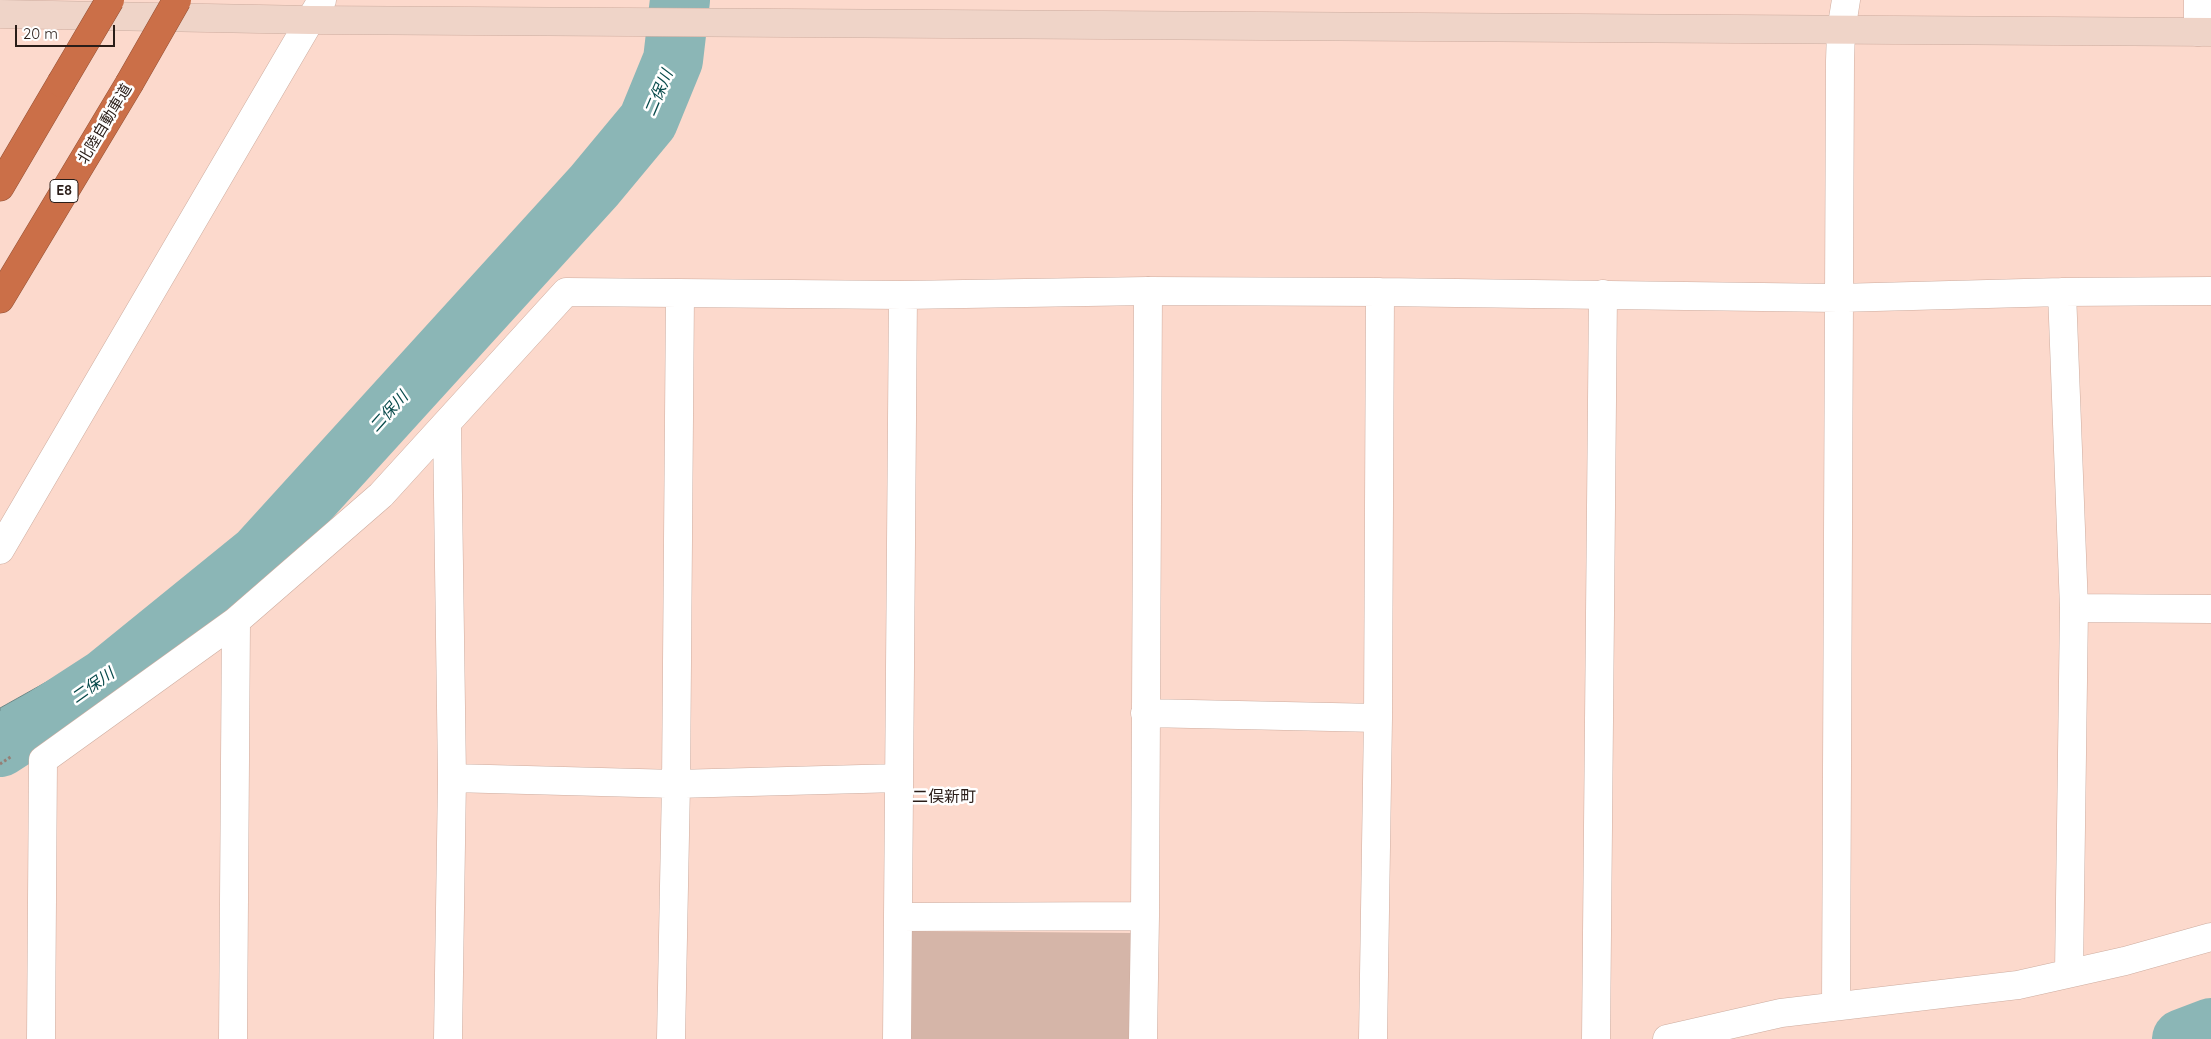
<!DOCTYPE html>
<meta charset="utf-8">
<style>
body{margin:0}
#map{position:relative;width:2211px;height:1039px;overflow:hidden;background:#fcd9cc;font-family:Quicksand,sans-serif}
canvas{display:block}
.scale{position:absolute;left:15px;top:25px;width:100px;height:22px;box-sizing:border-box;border:2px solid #2a1d18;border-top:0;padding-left:6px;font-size:15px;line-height:18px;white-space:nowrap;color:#2a1d18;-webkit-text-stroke:4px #fff;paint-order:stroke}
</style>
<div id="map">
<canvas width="2211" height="1039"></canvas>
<div class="scale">20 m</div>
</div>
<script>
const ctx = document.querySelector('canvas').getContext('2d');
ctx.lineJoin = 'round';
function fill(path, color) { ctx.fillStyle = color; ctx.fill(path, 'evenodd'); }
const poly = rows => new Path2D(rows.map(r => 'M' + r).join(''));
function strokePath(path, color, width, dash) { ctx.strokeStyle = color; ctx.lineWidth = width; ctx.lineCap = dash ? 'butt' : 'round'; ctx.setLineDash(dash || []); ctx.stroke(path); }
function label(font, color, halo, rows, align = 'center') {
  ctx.font = font + ' Quicksand,"Noto Sans JP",sans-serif'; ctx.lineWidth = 5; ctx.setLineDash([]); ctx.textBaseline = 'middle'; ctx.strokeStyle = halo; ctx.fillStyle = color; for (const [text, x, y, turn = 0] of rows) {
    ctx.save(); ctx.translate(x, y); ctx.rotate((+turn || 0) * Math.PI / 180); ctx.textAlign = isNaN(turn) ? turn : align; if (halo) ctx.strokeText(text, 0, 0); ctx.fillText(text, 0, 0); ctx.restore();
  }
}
const green = poly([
 [911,931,1132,933,1131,1039,911,1039]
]);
const water = poly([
 [75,666,90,704,0,755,0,708,75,666]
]);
const river = poly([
 [0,747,105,679,259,554,594,186,648,121,673,60,680,0],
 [2182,1039,2211,1028]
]);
const path = poly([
 [0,764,12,756]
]);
const street = poly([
 [2198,32,2198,0],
 [2062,292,2074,608,2069,972],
 [447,425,452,778,448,1039],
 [0,550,322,0],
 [2074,608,2211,609],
 [1145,713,1378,718],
 [452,778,676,784,899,778],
 [898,917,1145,916],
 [1836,1006,1840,61,1841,31,1846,0],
 [41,1039,43,760,236,621,381,495,566,292,903,295,1148,291,1380,292,1838,298,2062,292,2211,291],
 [233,1039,236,621],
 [671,1039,676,784,680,295],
 [897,1039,903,295],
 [1143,1039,1145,916,1148,291],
 [1373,1039,1378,718,1380,292],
 [1596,1039,1603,294],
 [1667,1039,1781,1013,2018,985,2125,961,2211,937]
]);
const secondary = poly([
 [0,14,311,20,2211,32]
]);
const highway = poly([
 [0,187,61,83],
 [0,299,129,84]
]);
const highwayBridge = poly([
 [61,83,110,0],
 [129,84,177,0]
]);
const shields = [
 [64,191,28]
];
const shieldNames = [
 ["E8",64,191]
];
const streetNames = [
 ["北陸自動車道",105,124,-59]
];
const waterNames = [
 ["二保川",659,93,-67],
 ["二保川",389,412,-48],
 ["二保川",93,686,-35]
];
const neighbourhoodNames = [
 ["二俣新町",944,797]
];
fill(green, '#d5b5a8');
fill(water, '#8bb6b6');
strokePath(water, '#6e8887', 1);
strokePath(river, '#8bb6b6', 60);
strokePath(street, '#cdac9f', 29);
strokePath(secondary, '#cdac9f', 29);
strokePath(highway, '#935237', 29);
strokePath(path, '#967e75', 3, [2.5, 2.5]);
strokePath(street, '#fff', 28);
strokePath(secondary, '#efd4c8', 28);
strokePath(highway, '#cb6f48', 28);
strokePath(highwayBridge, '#935237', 29, []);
strokePath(highwayBridge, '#cb6f48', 28);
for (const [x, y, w] of shields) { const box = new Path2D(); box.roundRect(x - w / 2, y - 11.5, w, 23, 4); ctx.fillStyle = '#fff'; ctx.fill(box); strokePath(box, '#2a1d18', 1); }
label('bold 14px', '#2a1d18', null, shieldNames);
label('15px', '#2a1d18', '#fff', streetNames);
label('italic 16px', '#094b4c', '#fff', waterNames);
label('16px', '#2a1d18', '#fff', neighbourhoodNames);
</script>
